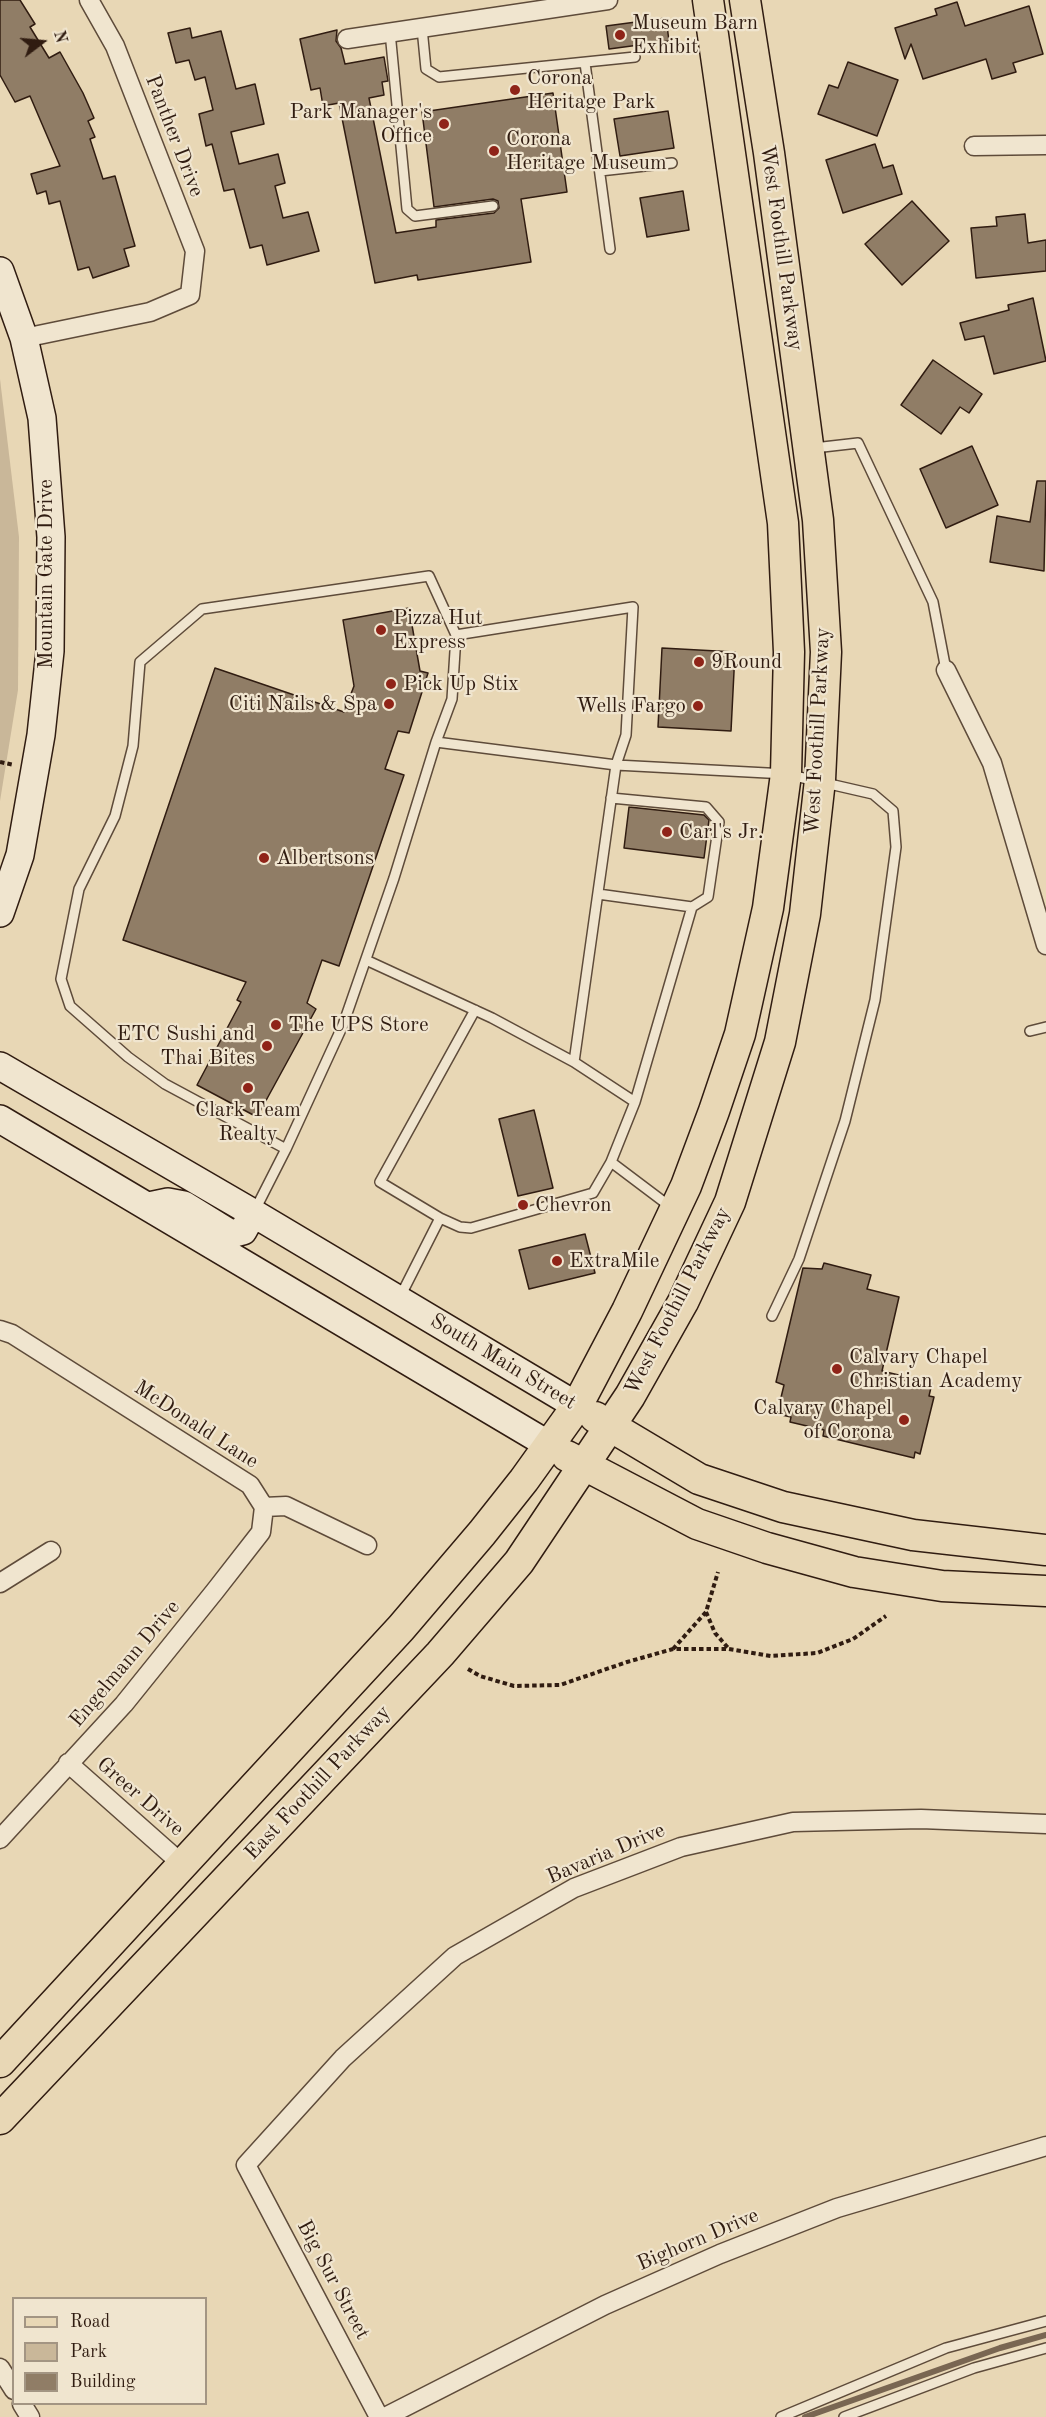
<!DOCTYPE html>
<style>
body{margin:0}
#map{position:relative;width:1046px;height:2417px;overflow:hidden;background:#e8d7b5;font-family:"Old Standard TT",serif}
canvas{display:block}
.legend{position:absolute;left:12px;top:2297px;width:195px;height:108px;box-sizing:border-box;background:#f0e5cf;border:2px solid #a39583;margin:0;padding:8px 10px;list-style:none;font-size:18px;color:#301c11}
.legend li{display:flex;align-items:center;gap:12px;height:30px}
.legend b{width:30px;border:2px solid #a39583}
.north{position:absolute;left:12px;top:12px;width:60px;height:60px;-webkit-text-stroke:4px #f0e5cf;paint-order:stroke;rotate:74deg;font-size:16px;font-weight:700;line-height:24px;text-align:center;color:#301c11}
.north::after{content:'';display:block;margin:auto;width:21px;height:27px;background:#301c11;clip-path:polygon(50% 0,100% 100%,50% 72%,0 100%)}
</style>
<div id="map">
<canvas width="1046" height="2417"></canvas>
<ul class="legend">
<li><b style="height:8px;background:#e8d7b5"></b>Road</li>
<li><b style="height:16px;background:#c9b799"></b>Park</li>
<li><b style="height:16px;background:#907d66"></b>Building</li>
</ul>
<div class="north">N</div>
</div>
<script>
const ctx = document.querySelector('canvas').getContext('2d');
ctx.lineJoin = 'round';
function fill(path, color) { ctx.fillStyle = color; ctx.fill(path, 'evenodd'); }
const poly = rows => new Path2D(rows.map(r => 'M' + r).join(''));
function strokePath(path, color, width, dash) { ctx.strokeStyle = color; ctx.lineWidth = width; ctx.lineCap = dash ? 'butt' : 'round'; ctx.setLineDash(dash || []); ctx.stroke(path); }
function label(font, color, halo, rows, align = 'center') {
  ctx.font = font + ' "Old Standard TT",serif'; ctx.lineWidth = 4.5; ctx.setLineDash([]); ctx.textBaseline = 'middle'; ctx.strokeStyle = halo; ctx.fillStyle = color; for (const [text, x, y, turn = 0] of rows) {
    ctx.save(); ctx.translate(x, y); ctx.rotate((+turn || 0) * Math.PI / 180); ctx.textAlign = isNaN(turn) ? turn : align; if (halo) ctx.strokeText(text, 0, 0); ctx.fillText(text, 0, 0); ctx.restore();
  }
}
const green = poly([
 [0,379,19,537,18,690,0,801]
]);
const stream = poly([
 [805,2417,1000,2348,1046,2335]
]);
const building = poly([
 [0,0,20,0,35,24,30,27,49,58,60,52,83,93,94,118,88,121,95,137,90,139,103,179,115,176,135,246,124,249,129,266,93,278,89,267,78,270,60,201,49,204,46,191,37,194,31,174,60,166,30,96,15,102,0,75,0,0],
 [957,2,965,26,1029,6,1043,54,1013,63,1016,72,992,79,986,59,923,79,911,44,905,59,895,28,937,15,935,9,957,2],
 [666,18,669,41,609,49,606,26,666,18],
 [190,28,192,38,221,31,236,89,255,84,264,124,231,132,239,164,278,154,285,183,275,186,283,218,308,212,319,251,267,265,262,245,250,248,234,189,224,191,212,144,206,146,199,114,213,110,205,77,195,80,189,60,176,63,168,33,190,28],
 [337,30,336,41,341,48,345,64,384,57,388,81,382,82,384,95,369,98,396,233,436,227,436,220,494,213,499,208,498,201,493,199,434,207,422,112,553,93,567,192,521,199,531,262,418,280,417,275,375,283,339,103,323,106,320,88,311,90,300,39,337,30],
 [848,62,898,80,877,136,818,114,829,85,838,88,848,62],
 [668,111,674,148,620,156,614,119,668,111],
 [875,144,883,168,893,165,902,194,843,213,826,160,875,144],
 [683,191,689,230,647,237,640,198,683,191],
 [912,201,949,241,902,285,865,244,912,201],
 [1025,214,1028,243,1046,240,1046,271,976,278,971,228,997,226,996,217,1025,214],
 [1033,298,1046,361,994,374,984,336,965,340,960,323,1009,310,1008,305,1033,298],
 [933,360,982,394,969,413,960,407,941,434,901,405,933,360],
 [972,446,998,505,946,528,920,469,972,446],
 [1037,481,1046,481,1044,571,990,562,997,516,1030,522,1037,481],
 [409,608,420,671,428,673,409,733,398,731,385,769,404,775,339,966,322,960,307,1003,316,1009,257,1117,197,1085,241,1002,237,1000,246,982,123,940,215,668,344,712,354,686,343,620,409,608],
 [662,648,735,652,731,731,658,727,662,648],
 [629,807,704,815,709,820,704,858,624,848,629,807],
 [534,1110,553,1188,518,1196,499,1119,534,1110],
 [585,1234,595,1273,529,1289,519,1250,585,1234],
 [824,1263,871,1275,867,1289,899,1297,882,1371,932,1383,929,1396,934,1397,920,1454,915,1452,914,1458,823,1436,824,1430,790,1422,791,1417,777,1414,784,1385,776,1382,803,1268,822,1269,824,1263]
]);
const path = poly([
 [0,762,14,765],
 [706,1612,715,1633,729,1649],
 [673,1649,706,1612,718,1572],
 [468,1669,480,1676,514,1686,560,1685,627,1662,673,1649,729,1649,771,1656,817,1653,853,1639,886,1616]
]);
const lane = poly([
 [422,28,426,69,439,77,635,57],
 [390,32,407,209,415,216,493,206],
 [585,63,610,249],
 [600,171,672,163],
 [814,448,858,443,933,602,946,670],
 [456,635,633,607,626,735,616,765,574,1062,635,1102,611,1162,672,1208],
 [436,742,616,765,786,774,873,794,893,811,896,847,875,1000,845,1121,799,1259,772,1316],
 [611,798,706,807,719,822,708,897,692,907],
 [598,894,692,907,635,1102],
 [366,960,492,1018,574,1062],
 [1030,1031,1046,1027],
 [255,1210,286,1149,165,1084,128,1057,70,1006,61,979,79,889,115,816,133,746,140,662,202,609,429,576,456,635,452,699,436,742,394,878,343,1025,286,1149],
 [440,1218,460,1227,471,1228,593,1193,611,1162],
 [400,1297,440,1218,380,1182,475,1010],
 [781,2417,946,2348,1046,2321],
 [844,2417,974,2368,1046,2348]
]);
const street = poly([
 [347,39,608,0],
 [974,146,1046,145],
 [24,338,150,312,190,295,195,251,115,46,89,0],
 [946,670,992,763,1046,945],
 [0,1330,12,1334,250,1485,264,1507,286,1506,367,1545],
 [0,1583,51,1551],
 [68,1763,182,1864],
 [0,1839,124,1704,215,1591,261,1532,264,1507],
 [0,2368,14,2390],
 [22,2404,30,2417],
 [379,2417,246,2165,343,2058,455,1956,574,1888,681,1847,793,1822,921,1819,1046,1824],
 [385,2417,605,2305,720,2254,837,2208,1046,2146]
]);
const secondary = poly([
 [0,271,24,338,42,418,51,537,50,651,41,735,20,855,0,913],
 [0,1066,253,1213,577,1406],
 [0,1119,549,1445],
 [149,1206,168,1202,184,1205,231,1234,243,1231,253,1213]
]);
const primary = poly([
 [595,1417,699,1479,783,1507,913,1535,1046,1550],
 [567,1456,697,1524,767,1548,854,1572,942,1586,1046,1591],
 [0,2062,401,1628,482,1533,524,1480,577,1406,627,1311,686,1186,714,1111,740,1034,768,908,786,774,789,652,783,523,708,0],
 [0,2119,440,1654,519,1562,630,1396,683,1302,730,1202,780,1042,805,914,820,780,826,652,818,520,769,153,745,0]
]);
const markers = [
 [620,35,6,"#8f2418"],
 [515,90,6,"#8f2418"],
 [444,124,6,"#8f2418"],
 [494,151,6,"#8f2418"],
 [381,630,6,"#8f2418"],
 [699,662,6,"#8f2418"],
 [391,684,6,"#8f2418"],
 [389,704,6,"#8f2418"],
 [698,706,6,"#8f2418"],
 [667,832,6,"#8f2418"],
 [264,858,6,"#8f2418"],
 [276,1025,6,"#8f2418"],
 [267,1046,6,"#8f2418"],
 [248,1088,6,"#8f2418"],
 [523,1205,6,"#8f2418"],
 [557,1261,6,"#8f2418"],
 [837,1369,6,"#8f2418"],
 [904,1420,6,"#8f2418"]
];
const poiNames = [
 ["Museum Barn",632,23],
 ["Exhibit",632,47],
 ["Corona",527,78],
 ["Heritage Park",527,102],
 ["Park Manager's",432,112,"right"],
 ["Office",432,136,"right"],
 ["Corona",506,139],
 ["Heritage Museum",506,163],
 ["Pizza Hut",393,618],
 ["Express",393,642],
 ["9Round",711,662],
 ["Pick Up Stix",403,684],
 ["Citi Nails & Spa",377,704,"right"],
 ["Wells Fargo",686,706,"right"],
 ["Carl's Jr.",679,832],
 ["Albertsons",276,858],
 ["The UPS Store",288,1025],
 ["ETC Sushi and",255,1034,"right"],
 ["Thai Bites",255,1058,"right"],
 ["Clark Team",248,1110,"center"],
 ["Realty",248,1134,"center"],
 ["Chevron",535,1205],
 ["ExtraMile",569,1261],
 ["Calvary Chapel",849,1357],
 ["Christian Academy",849,1381],
 ["Calvary Chapel",892,1408,"right"],
 ["of Corona",892,1432,"right"]
];
const streetNames = [
 ["Panther Drive",174,136,69],
 ["West Foothill Parkway",781,248,82],
 ["Mountain Gate Drive",46,574,-90],
 ["West Foothill Parkway",818,731,-87],
 ["West Foothill Parkway",678,1301,-63],
 ["South Main Street",503,1362,31],
 ["McDonald Lane",196,1425,33],
 ["Engelmann Drive",125,1664,-50],
 ["East Foothill Parkway",318,1783,-47],
 ["Greer Drive",140,1797,41],
 ["Bavaria Drive",606,1854,-23],
 ["Bighorn Drive",698,2240,-23],
 ["Big Sur Street",333,2280,62]
];
fill(green, '#c9b799');
strokePath(stream, '#796652', 6);
fill(building, '#907d66');
strokePath(building, '#301c11', 1.5);
strokePath(lane, '#5e4b3a', 12);
strokePath(street, '#5e4b3a', 21);
strokePath(secondary, '#301c11', 30);
strokePath(primary, '#301c11', 33);
strokePath(path, '#301c11', 4, [4.5, 3]);
strokePath(lane, '#f0e5cf', 9);
strokePath(street, '#f0e5cf', 18);
strokePath(secondary, '#f0e5cf', 27);
strokePath(primary, '#e8d7b5', 30);
for (const [x, y, r, color] of markers) { const dot = new Path2D(); dot.arc(x, y, r, 0, 2 * Math.PI); ctx.fillStyle = color; ctx.fill(dot); strokePath(dot, '#f0e5cf', 2); }
label('21px', '#301c11', '#f0e5cf', poiNames, 'left');
label('21px', '#301c11', '#f0e5cf', streetNames);
</script>
